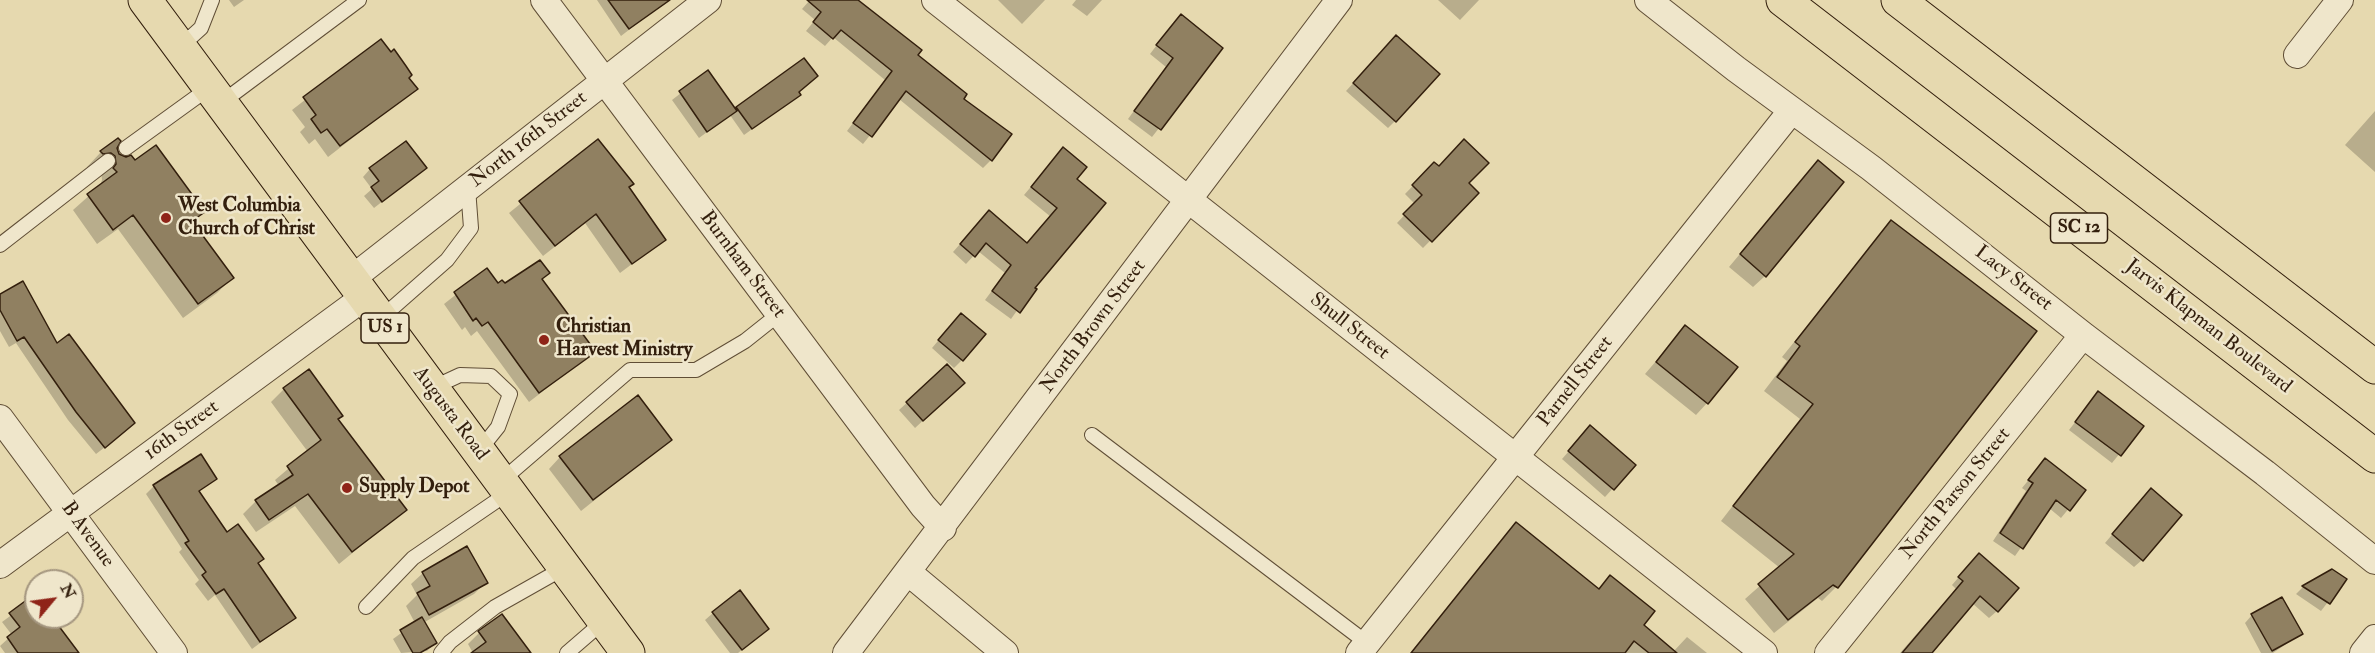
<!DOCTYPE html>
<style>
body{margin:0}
#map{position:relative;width:2375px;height:653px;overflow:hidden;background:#e6d9af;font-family:"IM FELL Double Pica",serif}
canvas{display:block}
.north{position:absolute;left:24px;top:569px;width:60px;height:60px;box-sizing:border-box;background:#efe6cb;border:2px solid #a4967f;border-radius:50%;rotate:61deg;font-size:16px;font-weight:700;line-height:24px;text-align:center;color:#331f0d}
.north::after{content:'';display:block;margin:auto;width:21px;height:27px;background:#8f2418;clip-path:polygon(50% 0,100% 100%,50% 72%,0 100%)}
</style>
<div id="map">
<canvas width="2375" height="653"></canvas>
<div class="north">N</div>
</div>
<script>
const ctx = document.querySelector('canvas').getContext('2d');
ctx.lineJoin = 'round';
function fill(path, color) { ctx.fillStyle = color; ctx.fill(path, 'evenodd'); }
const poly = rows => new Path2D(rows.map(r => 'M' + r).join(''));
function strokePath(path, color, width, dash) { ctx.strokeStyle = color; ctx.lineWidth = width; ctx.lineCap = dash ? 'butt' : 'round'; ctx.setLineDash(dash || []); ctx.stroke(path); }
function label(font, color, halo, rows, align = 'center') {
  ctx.font = font + ' "IM FELL Double Pica",serif'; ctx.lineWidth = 5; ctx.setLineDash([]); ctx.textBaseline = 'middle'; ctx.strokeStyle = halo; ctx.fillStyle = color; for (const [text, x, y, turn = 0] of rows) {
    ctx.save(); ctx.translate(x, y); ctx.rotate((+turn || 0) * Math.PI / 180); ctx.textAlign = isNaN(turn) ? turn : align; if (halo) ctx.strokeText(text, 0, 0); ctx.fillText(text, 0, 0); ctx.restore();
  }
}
const shadow = poly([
 [229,0,244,0,234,7],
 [597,0,662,0,664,3,621,36],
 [810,0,857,0,962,99,1009,135,991,160,983,168,899,99,863,144,847,131,885,80,833,37,825,46,806,31,815,20,802,9],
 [998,0,1045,0,1022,24],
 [1076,0,1102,0,1087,16,1072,5],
 [1438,0,1479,0,1460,20],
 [1173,24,1221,49,1152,137,1128,119,1166,67,1150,54],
 [381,41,416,89,328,157,315,139,309,144,300,132,305,127,292,110],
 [1388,45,1395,121,1388,128,1346,91],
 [708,72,735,110,797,92,799,95,744,135,730,115,699,138,672,100],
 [2375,111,2375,172,2345,145],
 [598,141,664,240,620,273,585,223,543,256,509,213],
 [115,148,118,155,203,212,191,223,232,278,217,293,183,318,118,229,97,244,73,210,100,186,102,180,101,171,96,167,87,167,101,152],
 [1056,157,1075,180,1033,288,1011,319,985,300,1005,273,978,251,966,264,953,252,982,219,1027,244,1051,217,1024,195],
 [1434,164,1467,183,1477,193,1423,248,1397,223,1415,204,1405,194],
 [425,168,374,208,364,196,372,189,363,177,370,169],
 [1807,174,1765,276,1753,287,1729,267],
 [1891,222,2035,332,1836,587,1822,601,1818,598,1774,633,1745,599,1780,568,1721,521,1800,419,1764,391,1787,361,1782,357],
 [487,270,498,285,548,273,541,280,594,352,529,402,477,331,471,336,465,327,462,330,444,304],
 [0,295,56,345,126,431,96,454,68,420,16,343,9,347,0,331],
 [954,322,962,360,954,368,932,348],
 [1685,327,1707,403,1696,415,1645,374],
 [947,366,955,391,915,428,899,410],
 [284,389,337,420,405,510,339,564,295,506,256,532,243,514,256,501,279,486,275,480,308,452,271,402],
 [2098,393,2142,426,2112,463,2069,430],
 [1583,435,1634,465,1605,497,1562,459],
 [670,440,581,511,549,469,560,457],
 [2045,460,2084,490,2061,518,2049,508,2015,556,1993,541,2026,491,2022,488],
 [215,479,198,492,226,534,257,563,294,618,252,649,215,595,208,601,195,584,199,580,179,552,182,549,146,494,154,486],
 [2143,498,2142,560,2134,567,2105,543],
 [1516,524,1598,590,1610,577,1642,625,1673,652,1687,637,1707,653,1410,653],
 [467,548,486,582,474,594,423,623,435,643,427,651,401,653,393,639,415,623,406,606,417,595,411,584,423,573],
 [1971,563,1997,611,1989,618,1972,603,1930,653,1900,653,1956,589,1952,585],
 [2332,571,2345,580,2321,611,2296,594,2303,587],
 [36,597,36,617,51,617,77,653,5,653,0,646,12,635,2,622],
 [713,613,767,629,738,653,730,653,705,620],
 [2252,615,2301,634,2273,653,2261,653,2245,623],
 [479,633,529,653,473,653,468,644]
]);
const building = poly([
 [608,0,670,0,629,29,608,0],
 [807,0,858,0,922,50,918,55,967,94,964,99,1012,134,992,161,906,91,872,137,853,123,892,71,841,30,833,39,813,22,821,12,807,0],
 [1181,14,1223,48,1161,130,1134,111,1173,58,1156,45,1181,14],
 [1396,35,1440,74,1396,122,1353,83,1396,35],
 [381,39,391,52,394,49,406,66,412,75,409,78,418,89,340,146,327,129,321,133,311,119,316,115,303,97,381,39],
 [804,58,818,76,799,92,801,95,752,129,736,107,804,58],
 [708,70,737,111,707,132,679,91,708,70],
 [118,138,121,141,117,148,119,154,126,157,131,155,135,160,156,145,205,212,192,221,234,278,198,304,133,215,113,230,87,194,117,172,113,168,116,164,115,156,111,153,103,154,100,151,118,138],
 [598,139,634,184,629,187,666,240,632,264,596,214,555,246,519,201,598,139],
 [1464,139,1489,163,1469,183,1479,193,1432,242,1403,214,1422,195,1412,185,1434,162,1439,166,1464,139],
 [406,141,427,168,382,202,371,187,379,181,369,168,406,141],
 [1063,147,1087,167,1077,179,1106,203,1035,288,1037,289,1020,313,992,291,1011,265,986,243,975,257,960,244,989,210,1027,243,1057,208,1031,187,1063,147],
 [1818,160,1844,182,1766,277,1740,254,1818,160],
 [1891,220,2037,331,1838,588,1833,585,1788,620,1758,584,1794,554,1733,506,1813,404,1777,377,1800,346,1795,342,1891,220],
 [540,260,550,273,542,279,596,352,539,393,488,322,482,326,476,318,473,321,454,292,487,268,498,283,502,280,505,283,540,260],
 [23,281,57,343,69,334,135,423,105,448,76,412,24,337,17,341,0,310,0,294,23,281],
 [961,313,986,334,963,361,938,340,961,313],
 [1685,325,1738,367,1708,404,1656,362,1685,325],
 [947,364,965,383,923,421,906,402,947,364],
 [309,369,343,416,338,419,407,510,352,552,308,494,269,520,255,500,293,475,287,466,321,440,283,388,309,369],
 [2098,391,2144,426,2121,456,2075,422,2098,391],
 [638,395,672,440,593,500,559,456,638,395],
 [1590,425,1636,465,1614,490,1568,451,1590,425],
 [201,454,217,479,199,491,227,532,238,524,264,559,258,563,296,618,260,642,224,589,216,594,202,575,206,572,185,543,189,541,153,485,201,454],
 [2045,458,2086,490,2070,511,2056,500,2023,549,2000,533,2033,483,2028,480,2045,458],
 [2151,488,2182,515,2143,561,2112,534,2151,488],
 [1516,522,1599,589,1610,575,1655,611,1644,625,1677,653,1649,653,1634,641,1625,653,1411,653,1516,522],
 [467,546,488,583,429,615,417,593,430,586,422,572,467,546],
 [1979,553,2019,588,1998,612,1980,596,1932,653,1902,653,1963,581,1958,577,1979,553],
 [2332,569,2347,579,2330,604,2302,586,2332,569],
 [740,590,769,629,742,650,712,612,740,590],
 [36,593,36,617,52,617,79,653,18,653,7,637,20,627,9,613,36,593],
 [2282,597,2303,634,2272,651,2251,614,2282,597],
 [502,614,531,653,471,653,486,642,478,631,502,614],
 [422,617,437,643,420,653,413,653,400,630,422,617]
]);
const lane = poly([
 [180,47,201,28,212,0],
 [221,103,359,0],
 [126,148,209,88],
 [0,245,108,161],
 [381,318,447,260,471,228,468,188],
 [432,388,460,375,491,376,510,394,498,427,478,452],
 [1092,435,1367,643],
 [500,482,630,370,696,370,745,341,779,314],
 [366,607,413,558,508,493],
 [441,653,450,642,495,607,564,568],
 [567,653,604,621]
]);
const street = poly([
 [544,0,923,506,943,528],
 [935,0,1764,653],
 [1648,0,1736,69,1871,168,2083,335,2265,473,2375,561],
 [2297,55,2340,0],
 [350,280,708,0],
 [0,418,174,653],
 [0,565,363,298],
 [909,573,1005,653],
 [846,653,1339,0],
 [1359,653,1792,110],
 [1828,653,2083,335],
 [2363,653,2375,638]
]);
const primary = poly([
 [145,0,628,653]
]);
const highway = poly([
 [1783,0,2375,456],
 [1898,0,2375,367]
]);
const markers = [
 [166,218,6,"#8f2418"],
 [544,340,6,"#8f2418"],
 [347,488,6,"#8f2418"]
];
const shields = [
 [2079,228,57],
 [385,328,48]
];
const shieldNames = [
 ["SC 12",2079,228],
 ["US 1",385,328]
];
const streetNames = [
 ["North 16th Street",529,140,-38],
 ["Burnham Street",742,265,53],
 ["Lacy Street",2013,279,38],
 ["North Brown Street",1094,327,-53],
 ["Shull Street",1349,327,38],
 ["Jarvis Klapman Boulevard",2208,327,38],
 ["Parnell Street",1576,382,-52],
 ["Augusta Road",450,414,53],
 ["16th Street",182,431,-36],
 ["North Parson Street",1956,494,-51],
 ["B Avenue",87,535,54]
];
const poiNames = [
 ["West Columbia",178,207],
 ["Church of Christ",178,230],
 ["Christian",556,328],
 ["Harvest Ministry",556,351],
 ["Supply Depot",359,488]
];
fill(shadow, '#0003');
fill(building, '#908061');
strokePath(building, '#331f0d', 1.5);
strokePath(lane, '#604e36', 16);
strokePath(street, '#604e36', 28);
strokePath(primary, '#331f0d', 35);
strokePath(highway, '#331f0d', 35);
strokePath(lane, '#efe6cb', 14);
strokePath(street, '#efe6cb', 26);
strokePath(primary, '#e6d9af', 33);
strokePath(highway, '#e6d9af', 33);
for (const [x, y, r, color] of markers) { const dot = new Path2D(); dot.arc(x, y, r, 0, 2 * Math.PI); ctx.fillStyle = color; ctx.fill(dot); strokePath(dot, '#efe6cb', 2); }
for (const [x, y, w] of shields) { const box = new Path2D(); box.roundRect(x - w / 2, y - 15, w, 30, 4.5); ctx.fillStyle = '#efe6cb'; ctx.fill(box); strokePath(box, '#331f0d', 1.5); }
label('bold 18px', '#331f0d', null, shieldNames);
label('20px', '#331f0d', '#efe6cb', streetNames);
label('bold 20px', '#331f0d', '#efe6cb', poiNames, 'left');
</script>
